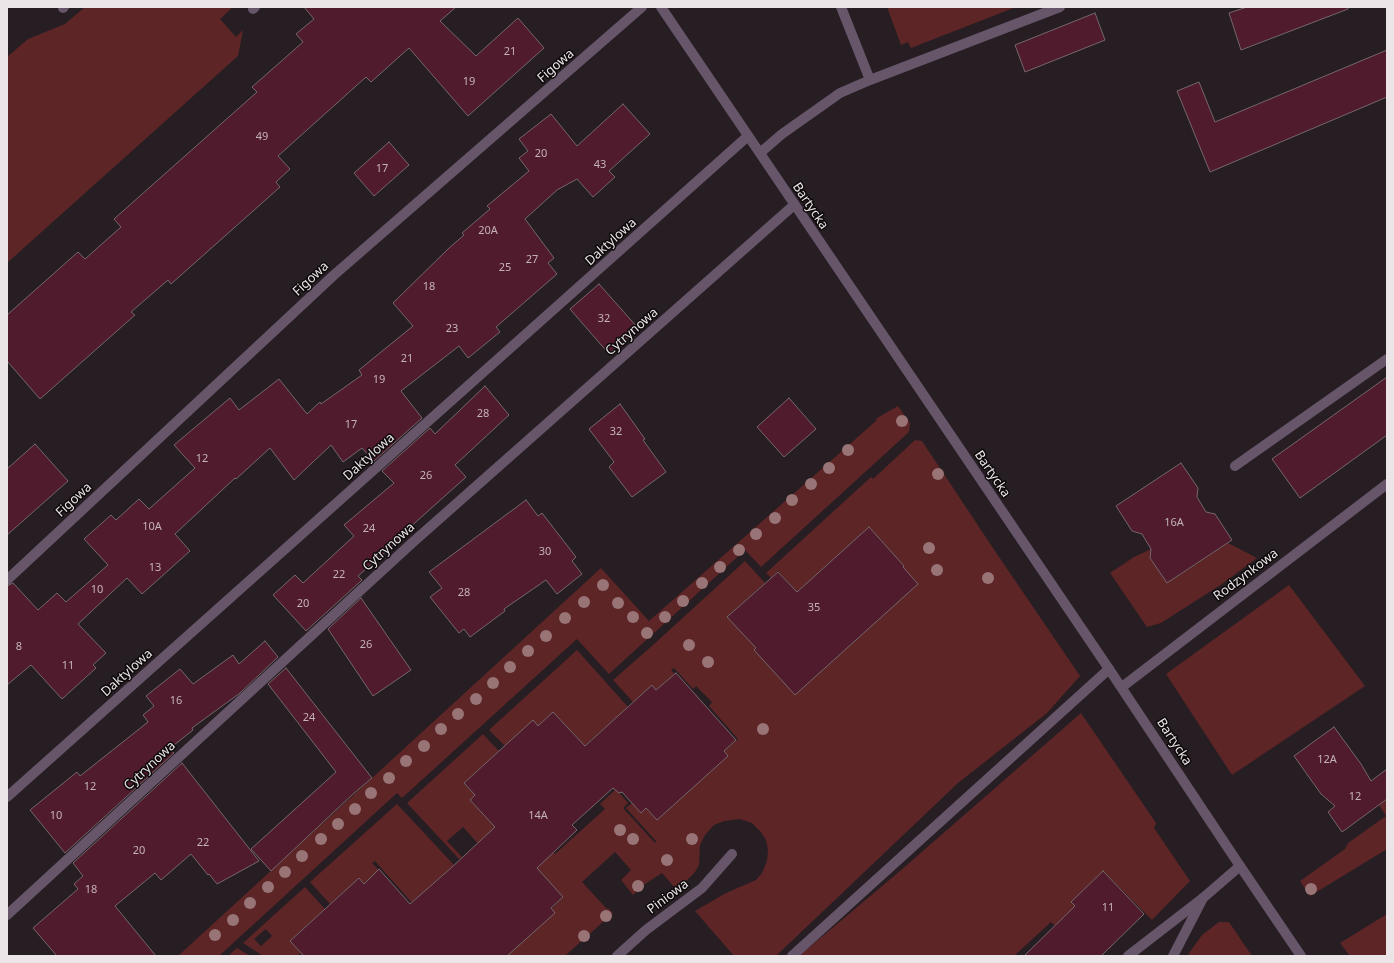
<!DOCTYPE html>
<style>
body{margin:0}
#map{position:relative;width:1394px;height:963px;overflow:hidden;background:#261e23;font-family:"Noto Sans",sans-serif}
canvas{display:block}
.frame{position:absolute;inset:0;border:8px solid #ebe5e8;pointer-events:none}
</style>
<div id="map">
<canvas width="1394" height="963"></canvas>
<div class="frame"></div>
</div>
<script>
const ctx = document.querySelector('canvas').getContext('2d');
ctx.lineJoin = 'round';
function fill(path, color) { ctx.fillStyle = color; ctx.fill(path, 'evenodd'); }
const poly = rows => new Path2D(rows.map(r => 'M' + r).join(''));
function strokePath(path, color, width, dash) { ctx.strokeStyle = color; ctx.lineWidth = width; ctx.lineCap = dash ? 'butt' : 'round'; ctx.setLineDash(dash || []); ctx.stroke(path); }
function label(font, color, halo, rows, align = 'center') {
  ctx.font = font + ' "Noto Sans",sans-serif'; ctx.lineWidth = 3; ctx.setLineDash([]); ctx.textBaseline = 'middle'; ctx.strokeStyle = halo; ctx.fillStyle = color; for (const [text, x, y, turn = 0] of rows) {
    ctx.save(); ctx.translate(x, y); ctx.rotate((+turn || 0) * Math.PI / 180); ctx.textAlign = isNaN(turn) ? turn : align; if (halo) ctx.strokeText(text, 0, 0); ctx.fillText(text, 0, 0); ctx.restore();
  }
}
const green = poly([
 [85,7,233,7,220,19,236,37,243,30,238,56,7,263,7,57,28,39,65,24],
 [887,7,1016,7,911,48,908,42,901,45],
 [898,406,910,423,909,432,761,567,745,550,609,674,577,639,402,798,397,793,219,956,178,956,601,568,649,621,876,421,877,418],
 [915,440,922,441,995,551,1080,676,1047,713,958,783,776,956,734,956,695,911,726,893,756,880,762,873,767,861,768,850,766,840,761,832,752,823,740,819,724,821,714,825,705,835,700,845,699,865,695,872,684,883,675,888,662,873,645,884,633,895,621,880,631,870,615,852,582,882,607,909,608,908,613,913,565,956,507,956,563,897,530,863,548,847,555,854,605,809,600,804,616,789,628,803,623,808,655,843,656,841,626,808,632,803,646,808,657,820,727,756,724,751,738,739,709,706,712,702,696,686,693,689,674,668,671,670,675,674,656,690,652,686,633,702,613,680,653,645,745,561,765,583,727,617,756,648,754,650,918,584,904,569,903,567,904,566,869,527,797,592,778,571,771,578,766,573,871,477,873,479],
 [1228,543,1257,558,1222,584,1161,623,1147,627,1110,573,1134,557,1151,549,1150,558,1163,577,1172,580],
 [1289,585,1365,686,1232,775,1166,674],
 [577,650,628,707,583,747,578,738,553,712,538,726,533,721,505,746,489,730],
 [1081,713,1156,823,1154,828,1190,881,1152,920,1103,871,1071,902,1113,944,1110,949,1075,945,1051,922,1014,956,799,956,900,871],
 [483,734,499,751,464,783,475,795,470,800,495,827,482,848,463,827,447,841,462,857,459,859,407,803],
 [1387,799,1387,849,1310,896,1300,881,1345,849,1348,843,1386,816,1379,805],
 [397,804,454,865,412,903,375,861,372,863,379,870,363,884,358,879,330,904,310,882],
 [305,887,325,909,290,941,301,953,297,956,263,956,243,943],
 [266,929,272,936,261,946,254,939],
 [1387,914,1387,956,1381,956,1380,955,1379,956,1350,956,1340,943],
 [1219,922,1229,922,1252,956,1187,956,1202,935],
 [237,948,250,956,228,956]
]);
const building = poly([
 [304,7,456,7,440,21,476,56,518,18,544,48,468,116,409,48,371,82,366,77,278,156,290,169,276,182,280,187,171,284,168,280,131,312,135,315,40,399,7,361,7,315,78,252,85,259,121,227,114,219,257,92,252,87,303,42,296,34,314,19,304,7],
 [1247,7,1348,7,1348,9,1241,50,1229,13,1247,7],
 [1095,13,1105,40,1025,72,1015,45,1095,13],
 [1387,50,1387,97,1210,172,1177,91,1199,82,1215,122,1387,50],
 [623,104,650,134,609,171,615,177,593,197,577,179,557,190,525,219,554,258,548,263,557,274,496,327,500,332,468,358,459,346,401,391,422,418,374,461,362,448,343,462,331,445,294,480,270,448,236,479,235,478,175,534,190,551,142,594,127,578,78,624,106,653,93,665,96,668,62,699,31,665,7,685,7,586,13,583,38,610,57,593,66,602,108,565,84,539,111,515,116,520,139,499,149,509,195,468,174,445,230,398,239,410,279,379,307,414,320,402,321,404,362,375,359,370,413,326,393,303,448,249,464,235,462,233,490,209,487,206,529,171,519,158,528,151,519,139,551,114,577,146,623,104],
 [389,142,409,165,374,196,354,173,389,142],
 [599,284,638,328,609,354,570,309,599,284],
 [1387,377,1387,435,1300,498,1272,459,1387,377],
 [485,386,509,415,455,465,466,477,398,538,399,540,358,576,362,580,306,631,273,595,295,575,303,583,354,536,344,525,394,483,382,471,430,428,435,434,485,386],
 [789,398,816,429,784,457,757,427,789,398],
 [620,404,645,439,643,440,666,472,632,497,609,467,614,462,589,429,620,404],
 [35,444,68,481,7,535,7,469,35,444],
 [1181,463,1198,488,1197,497,1206,512,1215,514,1232,540,1167,583,1150,558,1151,549,1142,534,1132,531,1116,506,1181,463],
 [526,500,538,516,542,513,576,557,572,561,582,574,557,594,546,580,504,609,505,611,470,637,464,629,459,633,430,597,442,588,429,572,526,500],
 [869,527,904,566,903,567,918,584,795,695,754,650,756,648,727,617,778,572,797,592,869,527],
 [361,598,411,670,373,696,328,629,361,598],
 [265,641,278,657,240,693,192,728,193,730,169,749,174,753,65,853,30,810,77,772,80,776,148,722,143,715,154,706,146,696,180,669,193,684,233,655,239,664,265,641],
 [286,668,372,778,353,794,271,871,251,849,336,772,268,684,286,668],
 [676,673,736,740,724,751,728,756,657,820,646,808,641,813,622,792,619,793,613,788,572,825,577,830,537,868,563,897,551,908,555,913,507,956,304,956,290,941,359,878,364,884,379,869,410,904,451,868,495,827,470,800,475,795,464,783,533,720,538,726,553,712,585,746,652,685,656,690,676,673],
 [1334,727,1361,764,1371,781,1387,769,1387,799,1342,832,1328,812,1335,806,1321,794,1294,756,1334,727],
 [182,763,259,861,217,884,209,874,208,875,191,854,161,880,155,873,115,906,156,956,57,956,33,928,78,889,74,884,83,876,73,863,182,763],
 [1103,871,1144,914,1101,956,1024,956,1075,906,1071,902,1103,871]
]);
const service = poly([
 [841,7,870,80],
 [63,8,64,7],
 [253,9,255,7],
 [760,153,782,134,840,93,870,80,1060,7],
 [1235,466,1387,359],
 [792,956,1109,669],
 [1128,956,1203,898]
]);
const minor = poly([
 [7,580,334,275,642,7],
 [1122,687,1387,484],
 [7,797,748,136],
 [7,915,412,543,794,205],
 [617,956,646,930,702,888,732,854],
 [1173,956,1203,898,1240,866]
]);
const tertiary = poly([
 [661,7,1109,669,1240,866,1301,956]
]);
const trees = [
 [902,421],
 [848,450],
 [829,468],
 [938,474],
 [811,484],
 [792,500],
 [775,518],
 [756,534],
 [929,548],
 [739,550],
 [720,567],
 [937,570],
 [988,578],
 [702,583],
 [603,585],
 [683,601],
 [584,602],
 [618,603],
 [633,617],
 [665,617],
 [565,618],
 [647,633],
 [546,636],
 [689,645],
 [528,651],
 [708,662],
 [510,667],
 [493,683],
 [476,699],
 [458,714],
 [441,729],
 [763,729],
 [424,746],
 [406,761],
 [389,778],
 [371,793],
 [355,809],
 [338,824],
 [620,830],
 [321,839],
 [633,839],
 [692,839],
 [302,856],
 [667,860],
 [285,872],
 [638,886],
 [268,887],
 [1311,889],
 [250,903],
 [606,916],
 [233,920],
 [215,935],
 [584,936]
];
const numberNames = [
 ["21",510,52],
 ["19",469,82],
 ["49",262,137],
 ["20",541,154],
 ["43",600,165],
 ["17",382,169],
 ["20A",488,231],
 ["27",532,260],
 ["25",505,268],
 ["18",429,287],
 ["32",604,319],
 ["23",452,329],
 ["21",407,359],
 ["19",379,380],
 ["28",483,414],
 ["17",351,425],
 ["32",616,432],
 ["12",202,459],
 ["26",426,476],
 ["16A",1174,523],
 ["10A",152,527],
 ["24",369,529],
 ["30",545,552],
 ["13",155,568],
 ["22",339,575],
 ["10",97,590],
 ["28",464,593],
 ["20",303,604],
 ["35",814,608],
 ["26",366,645],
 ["8",19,647],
 ["11",68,666],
 ["16",176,701],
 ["24",309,718],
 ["12A",1327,760],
 ["12",90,787],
 ["12",1355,797],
 ["10",56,816],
 ["14A",538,816],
 ["22",203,843],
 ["20",139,851],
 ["18",91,890],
 ["11",1108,908]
];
const streetNames = [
 ["Figowa",556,66,-41],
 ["Bartycka",810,206,56],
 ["Daktylowa",611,242,-42],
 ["Figowa",311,279,-43],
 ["Cytrynowa",632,332,-41],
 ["Daktylowa",369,457,-42],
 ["Bartycka",992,474,56],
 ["Figowa",74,500,-43],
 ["Cytrynowa",389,547,-42],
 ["Rodzynkowa",1246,575,-37],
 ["Daktylowa",127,673,-42],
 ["Bartycka",1174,742,57],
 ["Cytrynowa",150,766,-43],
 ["Piniowa",668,897,-37]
];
fill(green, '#5d2526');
fill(building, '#511b2e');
strokePath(building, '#74676b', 1);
strokePath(service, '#67566a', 10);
strokePath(minor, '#67566a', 10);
strokePath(tertiary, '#67566a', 10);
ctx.fillStyle = '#987476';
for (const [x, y] of trees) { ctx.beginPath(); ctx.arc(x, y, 6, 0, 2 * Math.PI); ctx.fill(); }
label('11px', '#c4b2ba', null, numberNames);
label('13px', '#ebe5e8', '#0d090b', streetNames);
</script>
